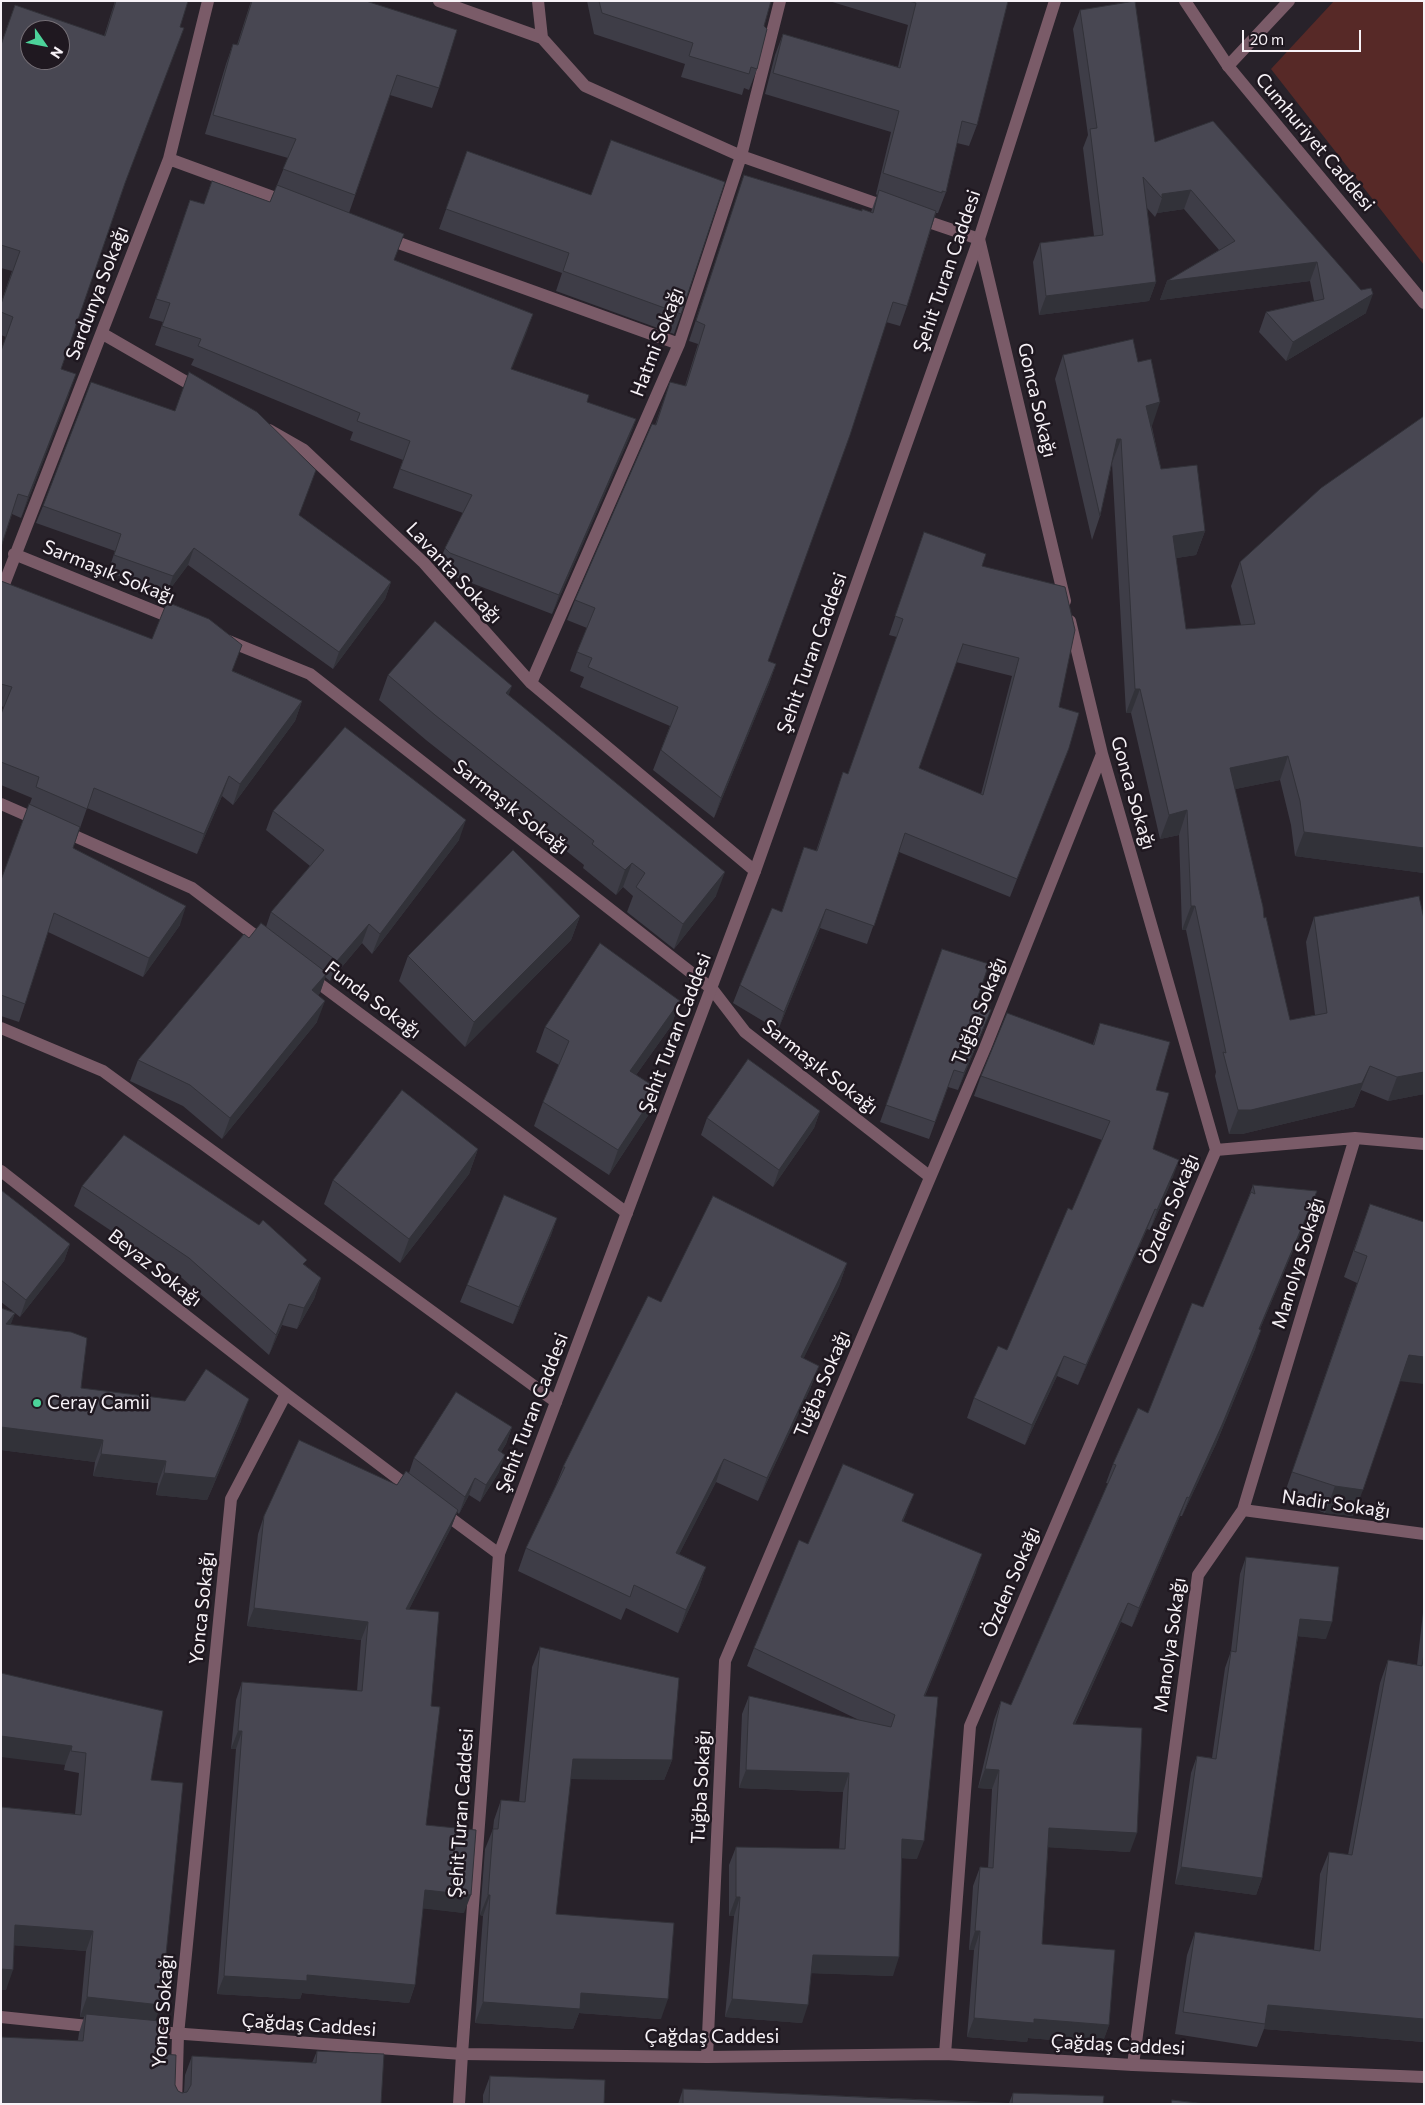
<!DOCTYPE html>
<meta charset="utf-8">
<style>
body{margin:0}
#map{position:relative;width:1425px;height:2105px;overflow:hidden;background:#28222a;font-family:Commissioner,sans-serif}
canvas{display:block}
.frame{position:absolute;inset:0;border:2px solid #f7f2f7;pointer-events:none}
.north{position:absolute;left:20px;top:20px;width:50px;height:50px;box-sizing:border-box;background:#1f1820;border:1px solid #756f76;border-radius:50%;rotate:123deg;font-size:14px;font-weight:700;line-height:20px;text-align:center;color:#f7f2f7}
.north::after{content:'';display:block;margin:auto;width:18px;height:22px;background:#4cd39a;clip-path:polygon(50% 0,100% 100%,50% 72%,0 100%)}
.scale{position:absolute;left:1242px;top:30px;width:119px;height:22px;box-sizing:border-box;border:2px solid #f7f2f7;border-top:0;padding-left:6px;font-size:15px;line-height:18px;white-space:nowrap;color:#f7f2f7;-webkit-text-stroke:4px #1f1820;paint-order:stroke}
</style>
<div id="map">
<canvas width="1425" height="2105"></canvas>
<div class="frame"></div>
<div class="north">N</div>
<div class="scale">20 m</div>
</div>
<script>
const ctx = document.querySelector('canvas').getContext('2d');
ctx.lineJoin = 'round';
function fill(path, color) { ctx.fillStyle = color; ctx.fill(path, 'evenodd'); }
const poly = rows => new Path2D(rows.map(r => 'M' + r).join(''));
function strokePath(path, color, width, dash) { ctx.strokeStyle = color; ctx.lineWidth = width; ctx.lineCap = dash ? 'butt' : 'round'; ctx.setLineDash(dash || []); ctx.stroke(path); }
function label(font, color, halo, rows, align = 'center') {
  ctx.font = font + ' Commissioner,sans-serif'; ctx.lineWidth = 5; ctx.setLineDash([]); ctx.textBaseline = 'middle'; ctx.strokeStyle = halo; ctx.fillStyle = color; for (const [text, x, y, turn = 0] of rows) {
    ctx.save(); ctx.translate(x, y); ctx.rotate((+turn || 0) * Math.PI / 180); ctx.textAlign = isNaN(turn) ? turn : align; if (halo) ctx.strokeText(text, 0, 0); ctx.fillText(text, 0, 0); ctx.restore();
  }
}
const green = poly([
 [1334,1,1424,1,1424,265,1271,69]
]);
const minor = poly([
 [439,1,542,38],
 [538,1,542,38,585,86,741,156,889,208],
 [1228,66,1289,1],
 [169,159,289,203],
 [917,218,979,239,1065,601],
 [385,238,679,344],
 [103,334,200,390],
 [269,430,304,450,424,563,531,683,755,871],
 [14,554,177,620],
 [1,592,169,159,208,1],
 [1070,621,1102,754,1216,1150,1355,1138,1424,1144],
 [226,640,310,674,712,989,745,1032,929,1176],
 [531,683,679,344,741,156,780,1],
 [1,804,40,821],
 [61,830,192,888,265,943],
 [309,976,627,1213],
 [1,1028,103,1071,556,1402],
 [1,1171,286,1394],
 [1243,1510,1424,1534],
 [441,1511,499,1554],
 [945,2054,970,1726,1216,1150],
 [707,2057,725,1661,985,1048,1102,754],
 [1133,2065,1198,1575,1243,1510,1355,1138],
 [176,2104,178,2035,231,1499,286,1394,413,1490],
 [459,2104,462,2054]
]);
const tertiary = poly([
 [1185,1,1228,66,1424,303],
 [1,2017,98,2027],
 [143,2031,462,2054,707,2057,945,2054,1133,2065,1424,2077],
 [462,2054,499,1554,755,871,979,239,1055,1]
]);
const wall = poly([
 [115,1,188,1,61,369,69,394,21,518,12,514,1,547,1,350,6,337,1,335,1,303,12,271,1,268,1,44,15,5,104,36],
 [251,1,366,1,439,88,432,108,390,95,349,213,394,260,533,314,511,369,587,402,636,419,629,438,552,614,443,572,438,567,445,548,463,513,393,488,403,460,350,440,353,432,191,365,194,359,155,345,163,322,149,318,190,200,204,204,212,181,270,202,288,158,205,134,226,64,233,44,237,45],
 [587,1,771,1,764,26,757,69,749,90,744,88,742,95,681,77,685,64,594,34],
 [829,1,1008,1,977,125,969,146,957,143,946,192,938,213,936,213,907,306,900,326,886,322,768,661,776,664,769,684,714,818,653,770,670,726,580,687,584,677,570,671,577,652,587,628,567,620,575,600,655,425,670,382,685,386,698,344,689,341,744,175,862,211,871,212,877,195,876,194,891,132,765,94,775,55,783,34,898,67,908,25],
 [1080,10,1155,142,1213,121,1366,313,1286,361,1259,332,1266,312,1314,301,1310,281,1160,300,1167,281,1219,250,1184,209,1157,213,1155,217,1147,208,1156,282,1149,301,1039,315,1033,262,1040,243,1094,236,1083,148,1088,135,1073,29],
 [467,151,591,195,681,314,674,334,556,291,562,273,439,229],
 [1063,355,1138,362,1161,469,1205,531,1196,555,1176,558,1186,629,1241,625,1231,586,1240,562,1424,416,1424,873,1295,856,1291,825,1280,780,1235,789,1264,918,1290,1020,1315,1015,1306,942,1314,917,1424,1094,1388,1101,1361,1090,1354,1107,1242,1134,1229,1134,1215,1076,1216,1072,1186,930,1182,930,1179,835,1160,839,1131,713,1126,713,1112,463,1100,516,1092,540,1055,379],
 [43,506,299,515,391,582,385,599,333,669,188,565,167,593,108,572,115,551,36,523],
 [924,532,982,566,1059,707,1069,748,1010,897,899,852,867,944,820,928,778,1030,733,1003,740,985,782,911,804,847,816,851,843,772,848,774,897,637,889,635],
 [956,662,1012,676,981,794,919,768],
 [1,581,233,671,302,701,295,721,233,805,222,796,197,854,87,808,73,848,180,925,143,977,48,932,25,1004,19,1022,1,1016,1,880,32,798,1,785,1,714,4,707,1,706],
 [388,675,508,695,716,896,674,949,627,912,633,896,623,887,616,895,583,868,584,865,426,740,379,700],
 [273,811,459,840,372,954,362,943,330,981,325,977,320,993,318,995,317,1022,222,1139,183,1106,130,1081,138,1060,249,938,266,927,271,912,310,866,266,830],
 [580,916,571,940,465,1047,399,981,408,956],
 [942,949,975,1005,984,1027,958,1090,948,1087,929,1139,880,1122],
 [680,1001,671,1026,636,1075,658,1089,649,1114,609,1175,534,1126,543,1102,559,1065,536,1052,545,1027],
 [1100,1023,1156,1090,1153,1149,1172,1180,1150,1230,1147,1229,1078,1385,1057,1376,1025,1445,967,1418,974,1398,1007,1350,1072,1210,1102,1140,974,1096,981,1076,1093,1044],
 [820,1111,814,1128,773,1187,701,1135,707,1118],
 [478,1149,469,1174,400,1263,324,1204,333,1180],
 [1253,1185,1317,1191,1310,1210,1260,1329,1255,1349,1216,1444,1182,1516,1180,1516,1132,1627,1121,1622,1075,1724,1130,1852,1048,1847,1042,1944,1109,2025,1102,2044,1028,2038,1027,2042,967,2037,974,1950,969,1950,973,1886,980,1867,988,1868,992,1789,978,1788,994,1720,1001,1701,1011,1705,1108,1483,1106,1483,1113,1464,1148,1413,1203,1307,1246,1204],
 [82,1186,305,1265,321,1278,314,1299,297,1329,282,1325,269,1355,182,1278,74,1206],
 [1,1190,70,1244,64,1261,20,1317,15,1313,10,1325,81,1388,241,1421,207,1500,156,1495,158,1483,93,1476,95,1462,1,1450,1,1308,14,1312,1,1302],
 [1370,1204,1353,1516,1325,1513,1283,1498,1357,1283,1344,1277],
 [557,1218,551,1235,513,1324,460,1302,467,1285],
 [847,1263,839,1286,803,1359,819,1366,810,1389,758,1501,716,1482,679,1554,706,1567,698,1590,678,1633,626,1608,621,1620,518,1571,526,1548,555,1487,563,1467,661,1302],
 [512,1427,506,1444,501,1452,499,1472,480,1502,469,1495,459,1514,457,1512,451,1528,409,1609,431,1706,426,1825,464,1913,423,1908,415,1985,409,2003,302,1993,300,1999,217,1994,236,1749,231,1749,236,1700,242,1682,357,1691,361,1640,247,1626,258,1534,264,1516,397,1485,409,1473,414,1458],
 [907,1512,903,1521,976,1572,925,1696,917,1859,902,1858,893,1976,811,1973,802,2023,725,2017,734,1916,729,1916,729,1865,736,1847,839,1849,843,1792,739,1788,742,1714,749,1696,861,1721,747,1666,754,1648,808,1544],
 [1246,1557,1326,1639,1298,1636,1262,1878,1256,1895,1175,1884,1191,1773,1197,1756,1212,1758,1225,1668,1231,1651,1240,1574],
 [1424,1604,1424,2042,1264,2029,1257,2047,1175,2034,1187,1955,1195,1932,1314,1950,1320,1874,1329,1852,1348,1855,1380,1683,1388,1660,1417,1665],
 [540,1647,672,1760,664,1780,570,1779,556,1914,661,2019,579,2013,573,2029,475,2023,483,1916,480,1915,485,1849,493,1829,494,1820,501,1800,519,1802,532,1667],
 [1,1673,151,1780,155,2021,157,2045,178,2091,182,2093,184,2092,185,2075,192,2056,312,2063,317,2051,381,2104,1,2104,78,2040,79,2033,84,2017,80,2017,86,1951,14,1945,6,1990,1,1990,1,1807,75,1814,79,1773,64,1770,65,1765],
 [490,2076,604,2104,483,2104,483,2095],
 [683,2089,1009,2103,1013,2093,1103,2104,678,2104]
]);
const shadedWall = poly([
 [1191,190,1184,209,1157,213,1162,198,1162,194],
 [1317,262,1310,281,1160,300,1167,281],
 [1156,282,1149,301,1039,315,1046,296],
 [1373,294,1366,313,1286,361,1293,342],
 [533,314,526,334,504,388,511,369],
 [76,374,69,394,21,518,28,497],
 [1160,402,1152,426,1138,430,1146,406],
 [636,419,629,438,552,614,559,595],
 [1117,439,1121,439,1112,463,1108,463],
 [1205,531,1196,555,1164,560,1173,536],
 [194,548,188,565,167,593,173,576],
 [391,582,385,599,333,669,339,652],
 [776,664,769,684,714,818,721,798],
 [512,686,503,711,506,693],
 [1135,689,1140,689,1131,713,1126,713],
 [302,701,295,721,233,805,240,784],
 [1069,748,1062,766,1010,897,1017,879],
 [1288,756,1280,780,1221,792,1230,768],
 [229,776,222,796,197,854,204,834],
 [1187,810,1179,835,1160,839,1169,815],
 [466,820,459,840,372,954,380,934],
 [1304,832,1424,848,1424,873,1295,856],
 [632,863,623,887,616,895,625,870],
 [725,872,716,896,674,949,683,924],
 [186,906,180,925,143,977,149,958],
 [1191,906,1195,906,1186,930,1182,930],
 [826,909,820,928,778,1030,784,1012],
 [580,916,571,940,465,1047,474,1022],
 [369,924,362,943,330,981,337,961],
 [327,973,320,993,304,1011,312,990],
 [325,1001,317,1022,222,1139,230,1118],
 [680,1001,671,1026,621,1096,630,1071],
 [991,1010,984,1027,958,1090,964,1073],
 [1370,1066,1354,1107,1242,1134,1229,1134,1238,1110],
 [1424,1072,1424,1094,1388,1101,1397,1077],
 [658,1089,649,1114,609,1175,618,1150],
 [820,1111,814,1128,773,1187,779,1170],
 [478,1149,469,1174,400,1263,409,1239],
 [1179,1160,1172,1180,1150,1230,1157,1210],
 [1317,1191,1310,1210,1252,1348,1259,1329],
 [1155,1209,1147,1229,1078,1385,1086,1365],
 [557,1218,551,1235,513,1324,519,1307],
 [70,1244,64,1261,20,1317,26,1300],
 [847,1263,839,1286,793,1380,801,1357],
 [321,1278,314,1299,297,1329,304,1308],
 [289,1304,282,1325,269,1355,276,1335],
 [15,1313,7,1335,6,1324],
 [1261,1330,1255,1349,1216,1444,1182,1516,1189,1498],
 [1409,1355,1424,1357,1424,1384,1399,1381],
 [1064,1356,1057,1376,1025,1445,1032,1425],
 [819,1366,810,1389,758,1501,767,1478],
 [249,1399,241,1421,207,1500,156,1495,164,1473],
 [1,1427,103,1440,95,1462,1,1450],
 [512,1427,506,1444,491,1467,498,1450],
 [101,1454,166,1461,158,1483,93,1476],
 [505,1455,499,1472,480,1502,486,1485],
 [724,1459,716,1482,668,1576,676,1553],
 [475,1478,469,1495,459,1514,465,1497],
 [1335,1486,1363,1490,1353,1516,1325,1513],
 [914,1494,907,1512,896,1539,902,1521],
 [1187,1497,1180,1516,1132,1627,1139,1608],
 [458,1510,451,1528,400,1627,406,1609],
 [982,1554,976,1572,917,1714,924,1696],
 [706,1567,698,1590,678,1633,686,1610],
 [1128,1603,1121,1622,1066,1743,1073,1724],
 [254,1608,368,1622,361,1640,247,1626],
 [1300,1619,1332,1622,1326,1639,1294,1636],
 [238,1731,242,1731,236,1749,231,1749],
 [1,1736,72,1746,65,1765,1,1757],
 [573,1759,672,1760,664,1780,565,1779],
 [985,1769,999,1770,992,1789,978,1788],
 [746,1770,849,1773,843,1792,739,1788],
 [1049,1828,1137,1833,1130,1852,1042,1847],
 [902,1839,924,1841,917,1859,896,1858],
 [1181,1867,1262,1878,1256,1895,1175,1884],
 [425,1890,471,1895,464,1913,418,1908],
 [488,1895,490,1895,483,1916,480,1915],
 [736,1897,740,1897,734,1916,729,1916],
 [15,1925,93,1931,86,1951,8,1945],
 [975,1931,980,1931,974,1950,969,1950],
 [813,1955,899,1957,893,1976,806,1973],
 [1,1969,13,1970,6,1990,1,1990],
 [307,1975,415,1985,409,2003,302,1993,300,1999,217,1994,224,1976],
 [581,1993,668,1999,661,2019,579,2013,573,2029,475,2023,483,2002],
 [87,1997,161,2005,154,2024,86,2014,84,2017,80,2017],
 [732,1999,808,2005,802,2023,725,2017],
 [1268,2005,1424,2019,1424,2042,1264,2029,1265,2024],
 [974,2018,1034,2019,1109,2025,1102,2044,1028,2038,1027,2042,967,2037]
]);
const building = poly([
 [116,1,188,1,180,27,184,28,125,183,61,369,76,374,28,497,18,494,1,547,1,351,13,317,1,312,1,304,20,251,1,245,1,45,15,5,105,36,116,1],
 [30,30,60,30,60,60,30,60,30,30],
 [252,1,366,1,457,30,439,88,397,75,355,195,283,169,296,139,213,115,233,44,238,45,252,1],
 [599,1,771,1,764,26,767,29,757,69,751,67,749,74,689,56,693,43,602,13,599,1],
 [909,1,1008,1,977,125,962,121,946,192,942,191,942,193,883,173,899,111,773,73,783,34,900,68,916,3,909,1],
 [1135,1,1155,142,1213,121,1361,290,1371,288,1373,294,1293,342,1266,312,1324,299,1317,262,1167,281,1235,241,1191,190,1162,194,1162,198,1143,177,1156,282,1046,296,1040,243,1103,235,1090,129,1097,128,1080,10,1135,1],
 [611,140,725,182,681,314,563,271,569,253,446,209,467,151,591,195,611,140],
 [744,175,862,211,862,209,873,213,879,190,936,211,907,306,893,302,850,435,768,661,776,664,721,798,661,750,678,707,588,667,592,658,577,652,595,608,575,600,652,424,656,425,670,382,686,386,705,325,696,321,744,175],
 [212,181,270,202,277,185,404,234,394,260,533,314,511,369,589,395,587,402,636,419,559,595,450,553,445,548,472,495,400,469,410,441,357,421,360,413,198,346,201,339,162,326,170,303,156,299,190,200,204,204,212,181],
 [1133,339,1138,362,1151,359,1160,402,1146,406,1161,469,1197,465,1205,531,1173,536,1186,629,1255,624,1240,562,1321,488,1424,416,1424,848,1304,832,1300,801,1288,756,1230,768,1263,907,1264,918,1266,917,1290,1020,1327,1013,1314,917,1419,896,1424,919,1424,1072,1397,1077,1370,1066,1362,1083,1251,1110,1238,1110,1223,1052,1226,1053,1195,906,1191,906,1187,810,1169,815,1140,689,1135,689,1121,439,1117,439,1100,516,1063,355,1133,339],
 [189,372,257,412,316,470,299,515,391,582,339,652,194,548,173,576,114,555,121,534,43,506,91,382,175,411,189,372],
 [924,532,986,554,982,566,1065,587,1075,630,1059,707,1079,713,1069,748,1017,879,905,833,874,926,826,909,784,1012,740,985,772,908,782,912,804,847,817,851,843,772,848,774,903,619,895,616,924,532],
 [963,644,1019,658,983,795,919,768,963,644],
 [1,581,152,639,167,602,209,619,242,645,232,671,302,701,240,784,229,776,204,834,94,788,87,809,36,787,39,777,1,762,1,714,12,687,1,684,1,581],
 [435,621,512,686,506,693,725,872,683,924,636,887,645,873,632,863,625,870,592,844,594,841,435,715,388,675,435,621],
 [345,727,466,820,380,934,369,924,337,961,271,912,324,850,273,811,345,727],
 [29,804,80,827,73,848,186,906,149,958,54,913,25,1004,1,995,1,880,29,804],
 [513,850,580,916,474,1022,408,956,513,850],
 [261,923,327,973,312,990,325,1001,230,1118,190,1085,138,1060,244,934,249,938,261,923],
 [600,943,680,1001,630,1071,658,1089,618,1150,543,1102,569,1041,545,1027,600,943],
 [942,949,989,964,975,1005,991,1010,964,1073,954,1070,935,1122,886,1105,942,949],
 [1007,1013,1094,1045,1100,1023,1170,1042,1156,1090,1169,1093,1153,1149,1179,1160,1157,1210,1155,1209,1086,1365,1064,1356,1032,1425,974,1398,998,1346,1007,1350,1068,1208,1072,1210,1110,1121,981,1076,1007,1013],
 [748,1059,820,1111,779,1170,707,1118,748,1059],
 [402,1090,478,1149,409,1239,333,1180,402,1090],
 [124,1135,259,1225,263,1220,307,1260,303,1264,321,1278,304,1308,289,1304,276,1335,189,1258,82,1186,124,1135],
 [1253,1185,1317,1191,1259,1329,1261,1330,1222,1425,1189,1498,1187,1497,1139,1608,1128,1603,1073,1724,1142,1728,1137,1833,1049,1828,1042,1944,1115,1950,1109,2025,1034,2019,1034,2023,974,2018,980,1931,975,1931,980,1867,993,1868,999,1770,985,1769,1001,1701,1011,1705,1116,1465,1113,1464,1138,1408,1148,1413,1192,1303,1203,1307,1251,1192,1255,1194,1253,1185],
 [1,1190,70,1244,26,1300,1,1280,1,1190],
 [504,1195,557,1218,519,1307,467,1285,504,1195],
 [713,1196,847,1263,801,1357,819,1366,767,1478,724,1459,676,1553,706,1567,686,1610,634,1585,630,1597,526,1548,565,1467,563,1467,648,1296,661,1302,713,1196],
 [1370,1204,1424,1222,1424,1357,1409,1355,1363,1490,1335,1486,1292,1472,1367,1256,1354,1251,1370,1204],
 [1,1308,15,1313,6,1324,71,1332,87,1338,81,1388,185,1401,206,1369,249,1399,215,1478,164,1473,166,1461,101,1454,103,1440,1,1427,1,1308],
 [456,1392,512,1427,498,1450,505,1455,486,1485,475,1478,465,1497,414,1458,456,1392],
 [299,1440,397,1485,406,1471,458,1510,406,1609,439,1612,431,1706,440,1707,426,1825,476,1830,471,1895,425,1890,415,1985,307,1975,307,1981,224,1976,242,1731,238,1731,242,1682,362,1691,368,1622,254,1608,264,1516,299,1440],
 [843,1464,914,1494,902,1521,982,1554,924,1696,938,1697,924,1841,902,1839,899,1957,813,1955,808,2005,732,1999,740,1897,736,1897,736,1847,845,1849,849,1773,746,1770,749,1696,891,1727,895,1715,754,1648,799,1540,808,1544,843,1464],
 [1246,1557,1339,1567,1332,1622,1300,1619,1262,1878,1181,1867,1197,1756,1216,1759,1231,1651,1236,1652,1246,1557],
 [540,1647,679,1678,672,1760,573,1759,556,1914,674,1923,668,1999,581,1993,580,2009,483,2002,490,1895,488,1895,493,1829,498,1829,501,1800,525,1802,540,1647],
 [1424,1654,1424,2019,1268,2005,1265,2024,1183,2012,1195,1932,1320,1951,1329,1852,1352,1855,1388,1660,1422,1666,1424,1654],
 [1,1673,163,1711,151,1780,183,1783,161,2005,87,1997,93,1931,15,1925,13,1970,1,1969,1,1807,81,1815,86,1753,71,1751,72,1746,1,1736,1,1673],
 [86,2014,160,2021,157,2045,162,2045,162,2054,176,2055,175,2085,178,2091,182,2093,187,2092,191,2085,192,2056,316,2063,317,2051,384,2054,381,2104,1,2104,1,2037,83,2041,86,2014],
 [490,2076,605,2080,604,2104,489,2104,490,2076],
 [683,2089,1012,2104,1013,2093,1104,2096,1103,2104,683,2104,683,2089],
 [1172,2100,1206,2104,1171,2104,1172,2100]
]);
const markers = [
 [37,1403,5,"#4cd39a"]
];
const streetNames = [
 ["Cumhuriyet Caddesi",1315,142,50],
 ["Şehit Turan Caddesi",947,271,-71],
 ["Sardunya Sokağı",97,293,-69],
 ["Hatmi Sokağı",657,342,-69],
 ["Gonca Sokağı",1037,400,77],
 ["Sarmaşık Sokağı",109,572,22],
 ["Lavanta Sokağı",454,573,47],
 ["Şehit Turan Caddesi",812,653,-70],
 ["Gonca Sokağı",1133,793,74],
 ["Sarmaşık Sokağı",511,807,38],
 ["Funda Sokağı",373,1000,37],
 ["Tuğba Sokağı",979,1011,-68],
 ["Şehit Turan Caddesi",675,1033,-69],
 ["Sarmaşık Sokağı",820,1067,38],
 ["Özden Sokağı",1170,1209,-67],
 ["Manolya Sokağı",1298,1263,-73],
 ["Beyaz Sokağı",155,1268,38],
 ["Tuğba Sokağı",822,1384,-67],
 ["Şehit Turan Caddesi",532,1413,-69],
 ["Nadir Sokağı",1336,1504,8],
 ["Özden Sokağı",1011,1582,-67],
 ["Yonca Sokağı",202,1608,-84],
 ["Manolya Sokağı",1170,1645,-82],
 ["Tuğba Sokağı",701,1787,-87],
 ["Şehit Turan Caddesi",461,1813,-86],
 ["Yonca Sokağı",163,2011,-86],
 ["Çağdaş Caddesi",309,2025,4],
 ["Çağdaş Caddesi",712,2037],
 ["Çağdaş Caddesi",1118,2045,3]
];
const poiNames = [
 ["Ceray Camii",47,1403]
];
fill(green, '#572927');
strokePath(minor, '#7a5b68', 12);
strokePath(tertiary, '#7a5b68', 12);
fill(wall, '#3e3d47');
fill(shadedWall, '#323239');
fill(building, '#484752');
strokePath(building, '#323239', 1);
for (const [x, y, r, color] of markers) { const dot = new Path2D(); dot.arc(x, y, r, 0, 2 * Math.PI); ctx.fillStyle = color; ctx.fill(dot); strokePath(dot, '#1f1820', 2); }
label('19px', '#f7f2f7', '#1f1820', streetNames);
label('19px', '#f7f2f7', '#1f1820', poiNames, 'left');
</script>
